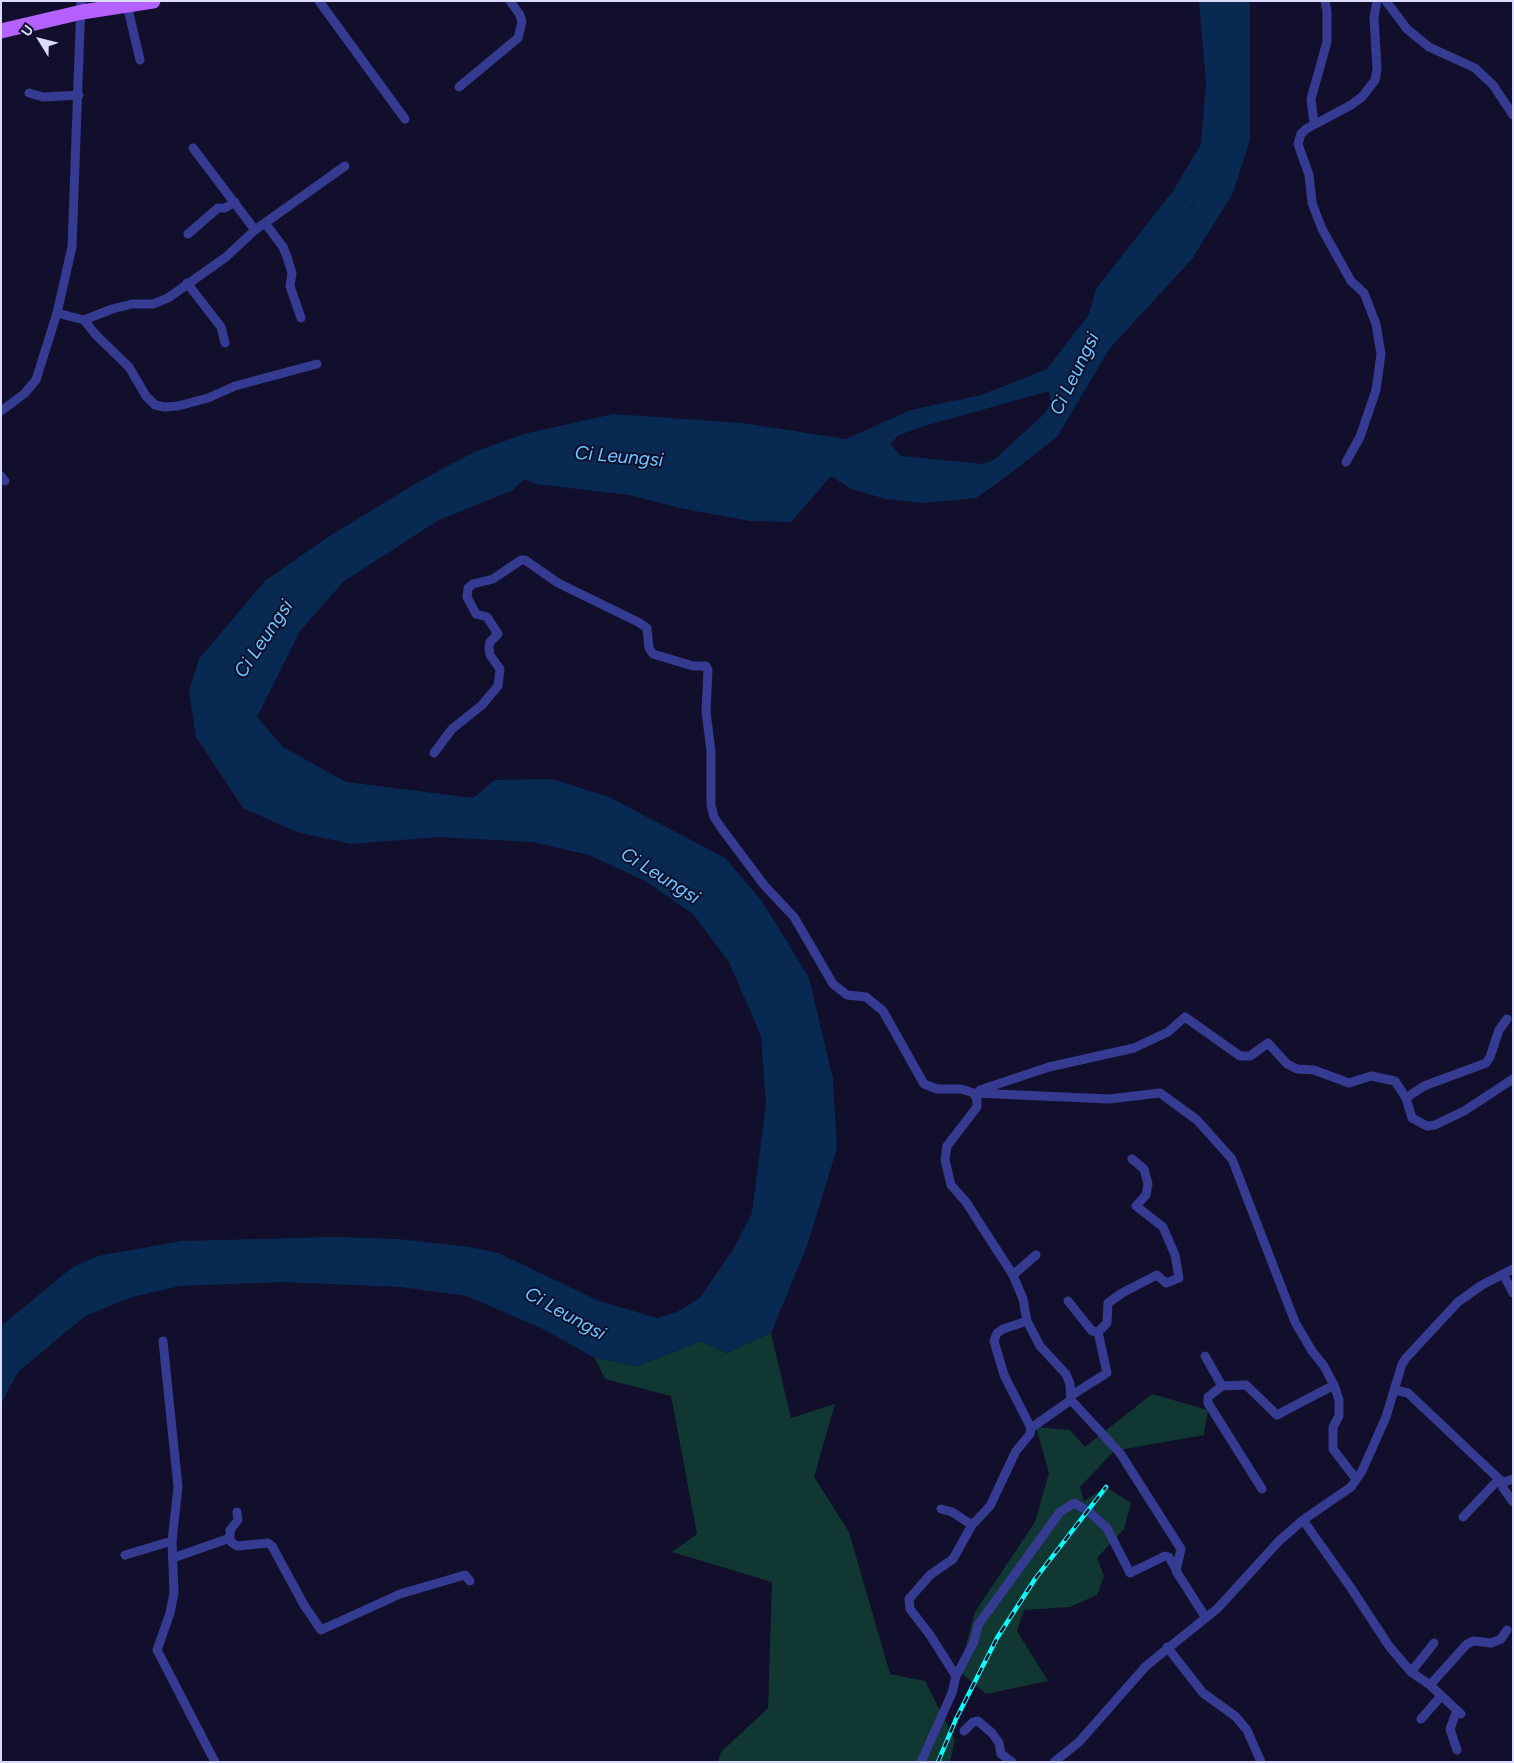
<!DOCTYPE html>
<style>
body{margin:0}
#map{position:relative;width:1514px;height:1763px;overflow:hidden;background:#110f2c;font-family:Figtree,sans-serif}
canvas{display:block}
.frame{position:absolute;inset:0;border:2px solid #dbdaff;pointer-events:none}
.north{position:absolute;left:15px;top:15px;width:50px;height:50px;-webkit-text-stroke:4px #110f2c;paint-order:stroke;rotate:306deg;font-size:14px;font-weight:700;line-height:20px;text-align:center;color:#dbdaff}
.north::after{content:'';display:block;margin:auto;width:18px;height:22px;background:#dbdaff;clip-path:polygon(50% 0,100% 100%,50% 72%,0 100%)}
</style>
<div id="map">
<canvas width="1514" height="1763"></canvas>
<div class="frame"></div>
<div class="north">U</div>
</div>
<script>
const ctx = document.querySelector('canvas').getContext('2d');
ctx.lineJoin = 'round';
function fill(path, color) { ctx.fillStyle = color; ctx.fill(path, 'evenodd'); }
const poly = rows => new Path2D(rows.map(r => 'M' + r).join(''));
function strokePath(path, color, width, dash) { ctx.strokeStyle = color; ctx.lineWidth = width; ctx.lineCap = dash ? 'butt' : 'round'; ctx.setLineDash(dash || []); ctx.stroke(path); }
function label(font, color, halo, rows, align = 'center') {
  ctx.font = font + ' Figtree,sans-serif'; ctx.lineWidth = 4; ctx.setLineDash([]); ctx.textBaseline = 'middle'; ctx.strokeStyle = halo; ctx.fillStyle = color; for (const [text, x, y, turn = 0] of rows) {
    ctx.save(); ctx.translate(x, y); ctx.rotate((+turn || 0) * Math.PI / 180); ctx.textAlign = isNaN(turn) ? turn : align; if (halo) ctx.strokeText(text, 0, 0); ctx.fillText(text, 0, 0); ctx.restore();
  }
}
const green = poly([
 [771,1333,791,1418,835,1404,814,1477,849,1532,890,1674,925,1681,955,1740,950,1762,718,1762,721,1752,768,1708,772,1582,672,1552,697,1534,671,1396,605,1379,595,1358,638,1366,701,1341,726,1353],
 [1152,1394,1208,1410,1204,1435,1114,1451,1080,1487,1084,1501,1106,1487,1131,1503,1124,1529,1097,1558,1104,1576,1097,1595,1070,1607,1024,1610,1017,1631,1048,1681,986,1694,959,1671,975,1612,1035,1522,1049,1473,1036,1427,1070,1430,1085,1447]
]);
const water = poly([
 [1199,1,1250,2,1250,140,1233,193,1192,259,1110,348,1057,437,1003,479,976,498,923,503,886,499,851,489,831,476,791,522,750,521,684,509,629,495,536,484,524,479,513,490,437,521,343,582,300,631,257,717,283,747,346,782,473,798,495,780,552,779,609,797,725,858,762,901,809,978,833,1079,837,1148,807,1246,771,1333,726,1353,701,1341,638,1366,595,1358,545,1330,467,1296,401,1287,283,1282,180,1286,132,1297,85,1316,18,1372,1,1404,1,1326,73,1267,98,1256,182,1241,335,1237,398,1239,470,1247,498,1253,599,1301,657,1318,677,1312,700,1298,734,1248,752,1213,766,1105,761,1036,729,962,693,914,645,881,589,855,532,842,439,837,351,844,297,832,243,808,196,737,189,691,199,659,265,581,328,537,420,481,474,452,524,434,613,414,742,423,846,439,911,410,981,395,1047,369,1089,314,1096,289,1173,191,1201,144,1206,83],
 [1215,160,1216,173,1209,193,1195,214,1176,230,1169,231,1184,203],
 [1049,391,1051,403,1044,414,994,460,983,464,901,456,890,444,899,435,921,427]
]);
const river = poly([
 [1174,231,1195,214,1209,193,1216,173,1215,160],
 [1157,246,1169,231,1184,204,1215,160]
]);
const street = poly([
 [319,1,405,119],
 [1386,1,1407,29,1429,47,1475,68,1493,85,1513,115],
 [127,5,140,60],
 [459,87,518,38,522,22,520,15,510,1],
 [29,93,43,97,79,95],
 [1314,123,1311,99,1327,42,1327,12,1325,1],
 [193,148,255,230],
 [265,223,283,247,287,257,292,273,290,286,301,318],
 [188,234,218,208,225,208,235,202],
 [187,283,221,327,225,343],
 [57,313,84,320,96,335,129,367,146,396,155,405,165,407,178,406,208,398,235,386,317,364],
 [84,320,112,309,132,304,153,304,168,298,226,257,255,230,345,166],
 [1,411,24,394,36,380,57,313,72,247,81,1],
 [1346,462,1360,437,1376,390,1381,354,1376,324,1364,293,1351,281,1322,229,1312,203,1309,175,1298,144,1301,134,1306,129,1351,105,1362,97,1375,80,1377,69,1374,17,1377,1],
 [1,476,5,481],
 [434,753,452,729,482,705,498,686,500,669,490,655,489,647,490,642,498,634,487,617,476,614,467,597,468,588,473,584,493,579,521,560,525,560,558,583,638,622,647,628,649,648,653,654,693,666,706,666,708,670,706,712,711,751,711,805,714,817,722,829,764,885,794,917,833,984,847,995,866,997,883,1011,924,1084,937,1089,961,1089,974,1093,977,1100,977,1107,947,1146,945,1160,951,1185,966,1202,1013,1275,1023,1299,1027,1321,1003,1329,997,1333,994,1341,1004,1375,1031,1428,1030,1434,1016,1451,990,1506,972,1525,953,1559,930,1575,909,1599,910,1609,930,1635,956,1676,952,1693,921,1762],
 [980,1090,1049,1067,1134,1048,1168,1032,1185,1017,1240,1056,1250,1056,1268,1043,1287,1064,1297,1069,1314,1070,1349,1083,1371,1076,1395,1081,1406,1098,1412,1118,1427,1126,1435,1125,1464,1111,1513,1079],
 [974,1093,1109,1099,1160,1093,1197,1120,1232,1159,1295,1322,1312,1351,1324,1366,1334,1385,1339,1400,1339,1416,1333,1427,1333,1449,1356,1479],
 [1406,1098,1424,1086,1486,1063,1490,1057,1499,1030,1507,1019],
 [1503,1274,1513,1293],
 [1013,1275,1036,1255],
 [1068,1301,1092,1331,1098,1332],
 [1027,1321,1040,1346,1066,1374,1070,1384,1071,1400,1120,1453,1181,1549,1176,1571,1206,1618],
 [163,1341,178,1487,172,1541,174,1593,170,1613,157,1650,215,1762],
 [1205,1356,1222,1386,1246,1385,1277,1415,1334,1385],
 [1222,1386,1208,1397,1208,1403,1262,1489],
 [1395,1390,1408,1393,1499,1479,1504,1482,1513,1479],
 [1072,1395,1107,1373,1098,1332,1107,1323,1108,1303,1122,1293,1157,1275,1166,1283,1179,1278,1175,1255,1163,1227,1136,1206,1146,1195,1148,1184,1144,1169,1132,1159],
 [1031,1428,1071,1400],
 [1502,1481,1503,1488,1513,1502],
 [941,1509,952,1512,972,1525],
 [1463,1517,1499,1479],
 [1303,1520,1351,1588,1389,1646,1411,1672,1430,1685,1461,1714],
 [230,1538,231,1542,237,1546,268,1543,272,1546,304,1605,321,1630,400,1594,465,1575,470,1581],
 [125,1555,172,1541],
 [173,1558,230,1538,230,1530,238,1520,237,1512],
 [1167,1647,1203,1693,1235,1716,1247,1730,1261,1762],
 [1411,1672,1434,1643],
 [956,1676,974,1642,978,1625,1060,1512,1074,1503,1088,1511,1107,1528,1130,1573,1165,1556,1169,1557,1176,1569],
 [1430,1685,1467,1644,1474,1641,1491,1643,1501,1639,1507,1630],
 [1457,1710,1450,1729,1457,1750],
 [1421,1719,1441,1696],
 [964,1731,973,1722,978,1721,992,1733,999,1743,1001,1754,1012,1762],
 [1054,1762,1079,1742,1146,1666,1218,1608,1279,1541,1303,1520,1351,1487,1362,1471,1386,1417,1402,1364,1406,1358,1458,1302,1482,1285,1513,1269]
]);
const primary = poly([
 [1,31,82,12,153,1]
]);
const rail = poly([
 [938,1762,956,1719,997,1638,1035,1579,1106,1487]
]);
const waterNames = [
 ["Ci Leungsi",1075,374,-64],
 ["Ci Leungsi",619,457,5],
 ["Ci Leungsi",264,639,-56],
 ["Ci Leungsi",660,876,32],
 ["Ci Leungsi",565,1314,29]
];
fill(green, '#113732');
fill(water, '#082a52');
strokePath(river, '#082a52', 14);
strokePath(street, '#353b90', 9);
strokePath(primary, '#b561ff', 15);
strokePath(rail, '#06feff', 4.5);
strokePath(rail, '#110f2c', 2.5, [8]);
label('italic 19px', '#68c8ff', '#110f2c', waterNames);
</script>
